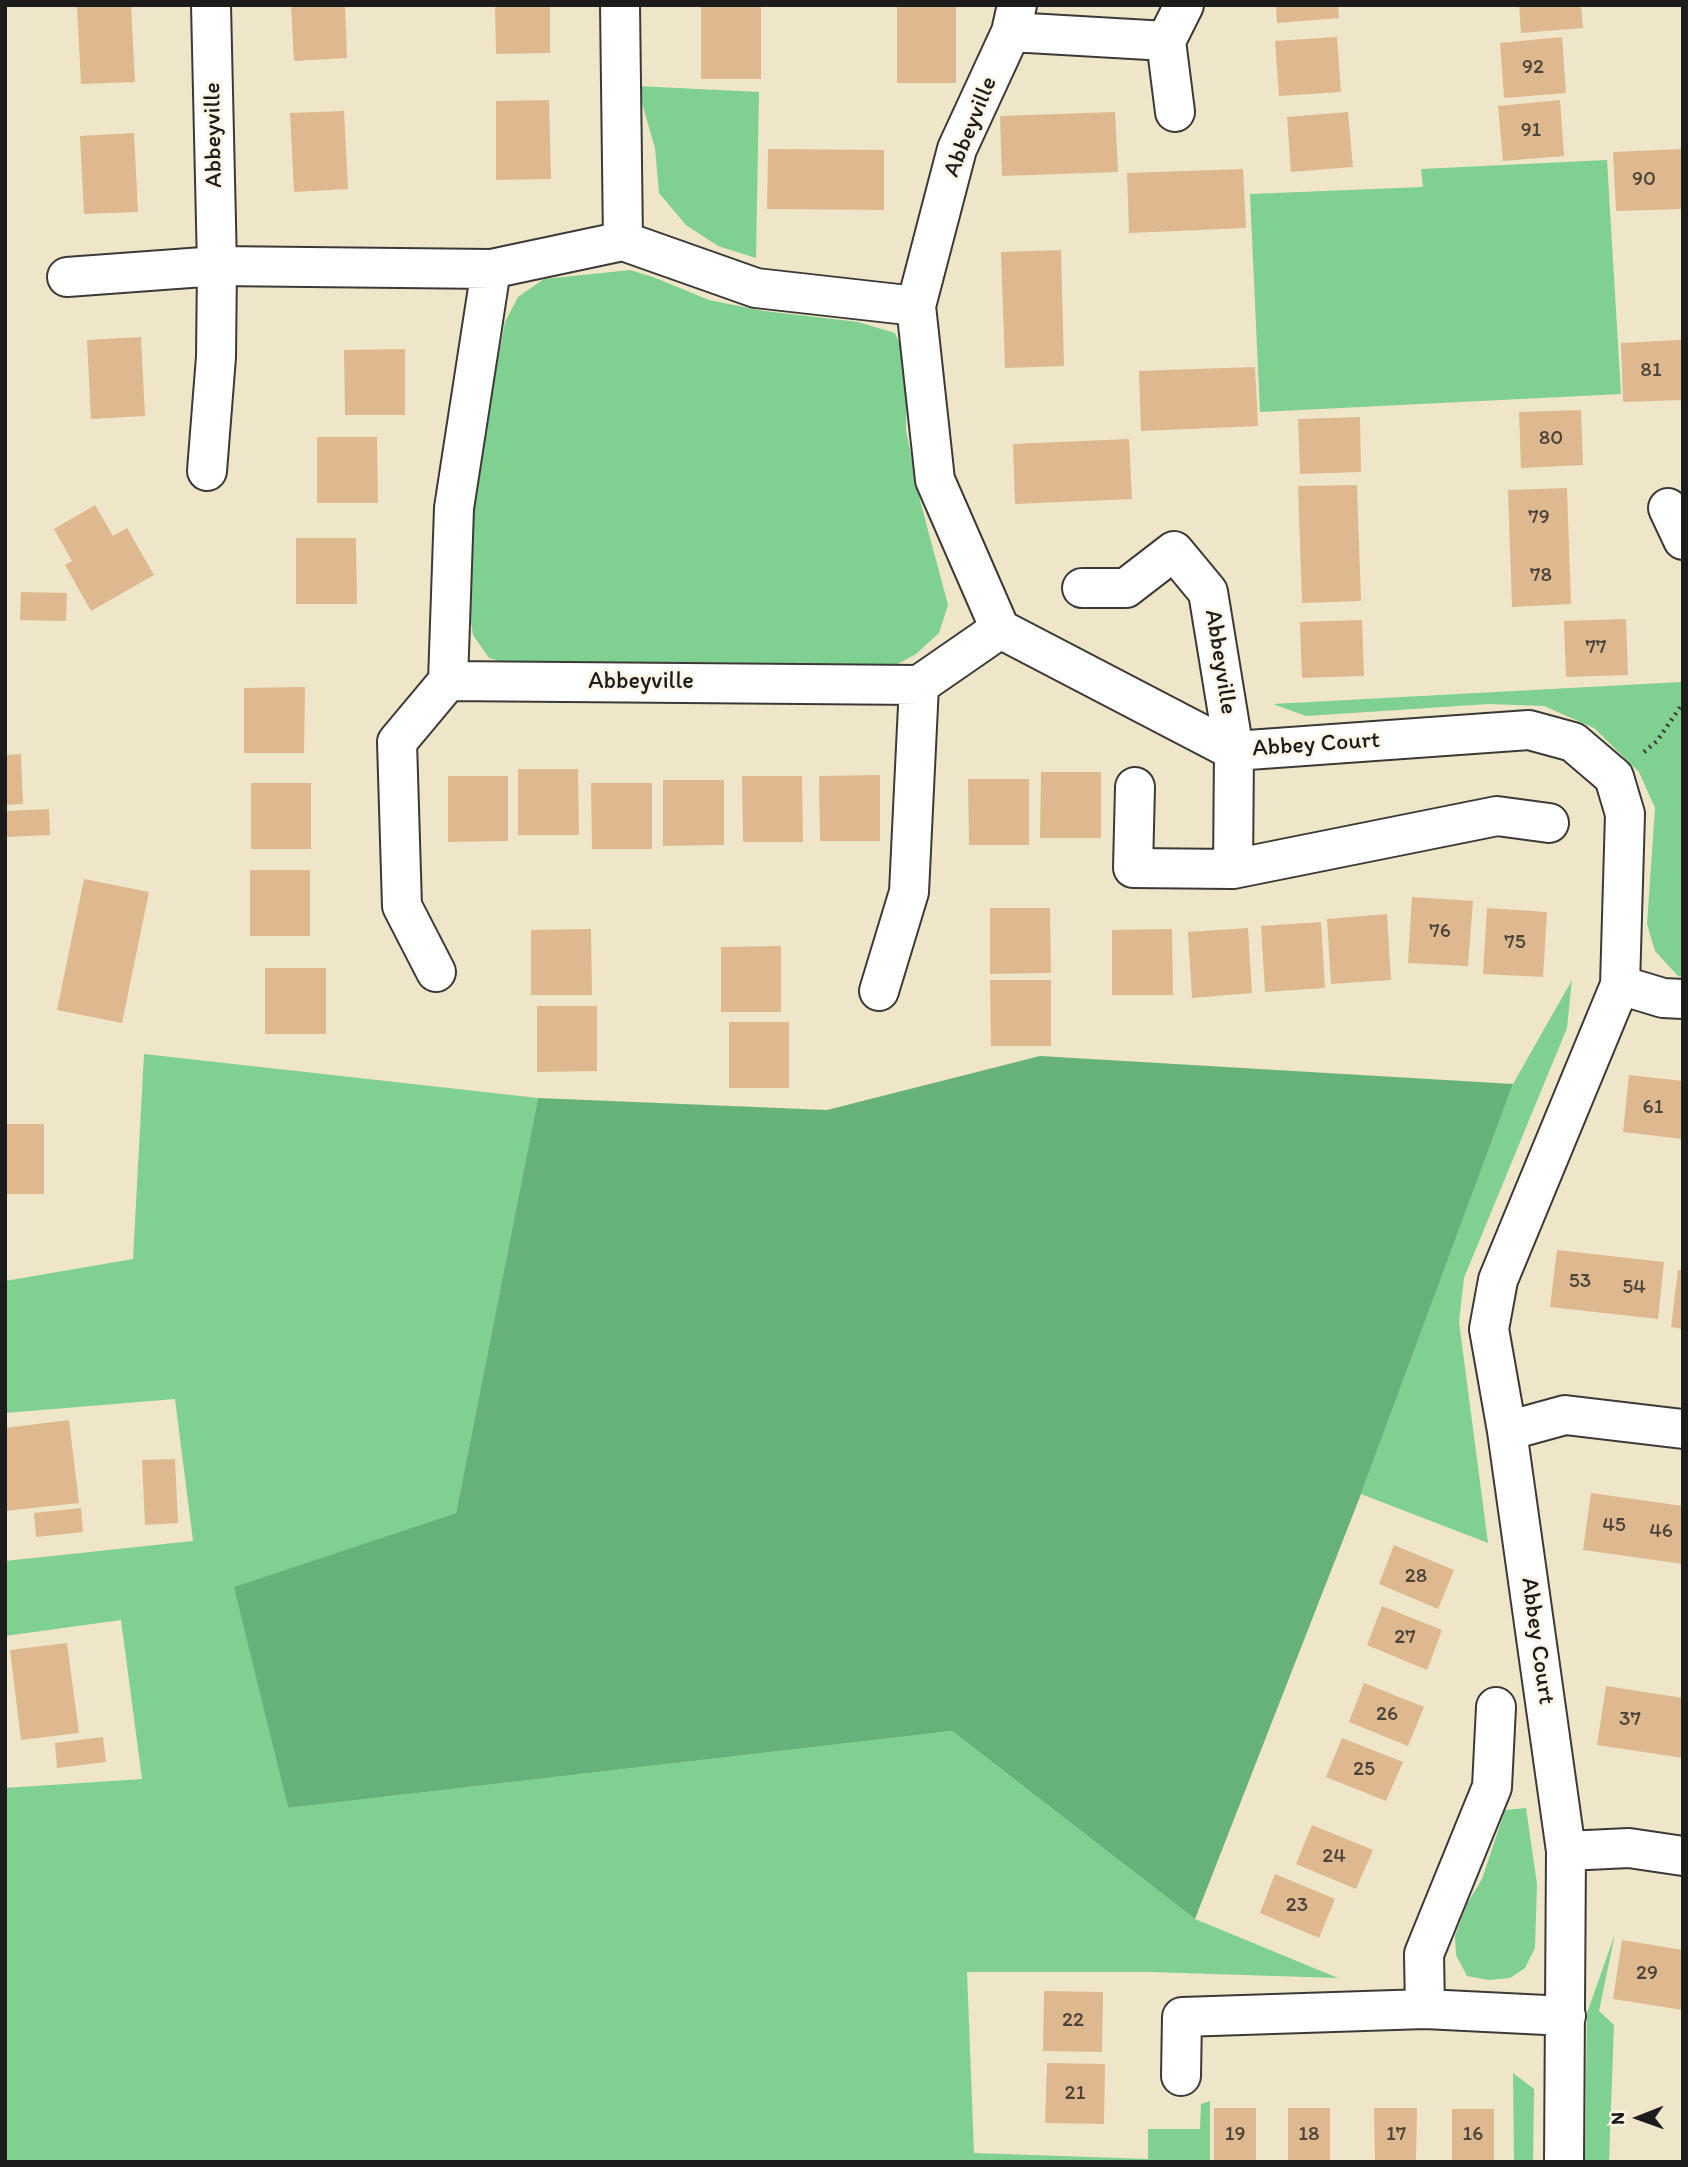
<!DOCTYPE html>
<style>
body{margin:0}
#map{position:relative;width:1688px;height:2167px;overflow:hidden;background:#efe6c9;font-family:Itim,sans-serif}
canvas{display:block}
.frame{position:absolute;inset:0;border:7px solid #1c1c1c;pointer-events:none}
.north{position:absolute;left:1604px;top:2083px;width:70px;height:70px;-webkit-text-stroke:5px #fcf5e5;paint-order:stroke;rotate:269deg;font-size:19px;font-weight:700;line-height:28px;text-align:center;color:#1c1c1c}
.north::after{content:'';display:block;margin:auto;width:24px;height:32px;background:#1c1c1c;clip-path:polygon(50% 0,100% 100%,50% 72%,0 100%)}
</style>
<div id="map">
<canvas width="1688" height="2167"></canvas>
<div class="frame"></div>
<div class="north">N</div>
</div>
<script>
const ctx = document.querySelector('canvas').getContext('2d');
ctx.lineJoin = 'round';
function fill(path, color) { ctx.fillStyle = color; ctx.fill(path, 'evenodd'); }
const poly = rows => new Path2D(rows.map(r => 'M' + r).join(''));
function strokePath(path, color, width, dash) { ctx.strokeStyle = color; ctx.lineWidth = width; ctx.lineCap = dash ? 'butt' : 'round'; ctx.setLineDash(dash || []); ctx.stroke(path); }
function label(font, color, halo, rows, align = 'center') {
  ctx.font = font + ' Itim,sans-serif'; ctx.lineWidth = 5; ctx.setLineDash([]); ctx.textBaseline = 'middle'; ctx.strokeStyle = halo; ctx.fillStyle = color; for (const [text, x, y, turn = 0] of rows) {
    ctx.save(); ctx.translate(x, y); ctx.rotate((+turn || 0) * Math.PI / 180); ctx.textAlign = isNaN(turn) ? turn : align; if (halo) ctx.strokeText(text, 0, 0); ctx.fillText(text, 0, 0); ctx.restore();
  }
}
const green = poly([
 [637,86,759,92,756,258,718,246,686,225,659,193,655,148],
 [1607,160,1621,394,1260,412,1250,194,1423,187,1421,169],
 [630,270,653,277,709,300,764,311,858,322,895,333,907,362,906,430,920,500,948,605,939,633,916,654,892,667,522,667,489,658,473,635,467,596,471,504,505,322,518,297,544,279],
 [1683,674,1683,977,1678,976,1655,951,1647,924,1655,808,1639,772,1594,728,1544,706,1489,704,1306,716,1273,704,1681,682],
 [1572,980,1567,1028,1464,1278,1459,1322,1488,1543,1361,1494,1513,1084],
 [144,1054,538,1098,456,1513,235,1587,288,1808,952,1731,1195,1919,1338,1978,1151,1972,967,1972,974,2153,1148,2159,1148,2129,1200,2129,1201,2104,1210,2101,1210,2162,5,2162,5,1788,142,1779,121,1620,5,1636,5,1561,193,1541,175,1399,5,1413,5,1281,133,1259],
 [1526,1808,1537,1884,1535,1948,1525,1968,1510,1978,1489,1980,1467,1976,1456,1955,1455,1936,1467,1904,1482,1879,1505,1810],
 [1615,1934,1599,2011,1614,2025,1609,2162,1585,2162,1587,2013],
 [1513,2073,1534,2089,1533,2162,1514,2162]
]);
const forest = poly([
 [1040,1056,1513,1084,1361,1494,1195,1919,952,1731,288,1808,234,1587,456,1513,538,1098,827,1110]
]);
const building = poly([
 [131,5,135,82,81,84,77,6],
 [291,5,345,5,347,58,294,61],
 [495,5,550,5,550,53,496,54],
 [701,5,761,5,761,79,701,79],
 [897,5,956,5,956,83,897,83],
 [1276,5,1338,5,1339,18,1277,23],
 [1519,5,1581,5,1583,28,1521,33],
 [1337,37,1341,92,1279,96,1275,41],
 [1562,37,1566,93,1504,98,1500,43],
 [549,100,551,179,496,180,496,101],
 [1560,100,1564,156,1503,161,1498,106],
 [344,111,348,189,294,192,290,113],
 [1115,112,1118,172,1002,176,1000,116],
 [1348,112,1353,167,1291,172,1287,117],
 [134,133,138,212,84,214,80,136],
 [768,149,884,150,884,210,767,209],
 [1683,149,1683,209,1616,211,1613,152],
 [1243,169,1246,228,1129,233,1127,173],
 [1061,250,1064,366,1005,368,1001,252],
 [141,337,145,416,91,419,87,340],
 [1679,340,1683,340,1683,400,1623,402,1621,343],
 [405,349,405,415,345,415,344,350],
 [1255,367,1258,426,1141,431,1139,371],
 [1581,410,1583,465,1521,468,1519,412],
 [1360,417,1361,472,1300,474,1298,419],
 [317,437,377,437,378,503,317,503],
 [1129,439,1132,499,1015,504,1013,444],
 [1357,485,1361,601,1302,603,1298,486],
 [1567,488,1571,604,1512,607,1508,490],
 [95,505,113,536,127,528,154,575,91,611,65,565,72,561,54,529],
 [296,538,356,538,357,604,296,604],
 [21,592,67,593,66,621,20,620],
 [1626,619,1628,675,1566,677,1564,621],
 [1362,620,1364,676,1302,678,1300,622],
 [305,687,304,753,244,753,244,688],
 [21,754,23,804,5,805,5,755],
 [518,769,578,769,579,835,518,835],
 [1041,772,1101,772,1101,838,1040,838],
 [880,775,880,841,820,841,819,776],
 [448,776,508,776,508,841,448,842],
 [742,776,802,776,803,842,743,842],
 [968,779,1029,779,1029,845,969,845],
 [663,780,724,780,724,845,663,846],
 [251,783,311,783,311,849,251,849],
 [591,783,652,783,652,849,592,849],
 [49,809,50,835,5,837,5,811],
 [250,870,310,870,310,936,250,936],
 [84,879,149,892,122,1023,57,1010],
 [1412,897,1473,901,1468,966,1408,963],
 [990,908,1050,908,1051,973,990,974],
 [1487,908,1547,912,1543,977,1483,974],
 [1387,914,1391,980,1331,984,1327,919],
 [1321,922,1325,988,1265,992,1261,926],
 [1248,928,1252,993,1192,998,1188,932],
 [591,929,592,995,531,995,531,930],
 [1172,929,1173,995,1112,995,1112,930],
 [781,946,781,1012,721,1012,721,947],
 [265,968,326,968,326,1034,265,1034],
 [990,980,1051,980,1051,1046,991,1046],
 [537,1006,597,1006,597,1071,537,1072],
 [729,1022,789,1022,789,1088,729,1088],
 [1629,1075,1683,1081,1683,1139,1623,1132],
 [5,1124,44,1124,44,1194,5,1194],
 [1557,1250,1664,1262,1658,1319,1550,1307],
 [1678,1270,1683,1270,1683,1329,1671,1327],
 [69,1420,79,1503,5,1511,5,1428],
 [175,1459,178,1523,145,1525,142,1460],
 [1591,1493,1683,1506,1683,1564,1583,1550],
 [81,1508,83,1532,36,1537,34,1513],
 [1394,1545,1454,1570,1438,1609,1379,1584],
 [1382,1606,1442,1630,1427,1670,1367,1645],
 [67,1643,79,1733,21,1740,10,1650],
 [1364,1683,1424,1707,1408,1746,1349,1722],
 [1606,1686,1683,1698,1683,1758,1597,1745],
 [103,1737,106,1762,57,1768,55,1743],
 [1342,1738,1403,1762,1386,1801,1326,1777],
 [1312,1825,1373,1850,1356,1889,1296,1864],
 [1275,1874,1335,1899,1319,1938,1260,1913],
 [1622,1940,1683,1950,1683,2010,1613,1999],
 [1044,1991,1103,1992,1102,2052,1043,2051],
 [1047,2063,1105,2064,1104,2124,1045,2123],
 [1214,2108,1256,2108,1256,2162,1214,2162],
 [1288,2108,1330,2108,1330,2162,1288,2162],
 [1374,2108,1417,2108,1416,2162,1375,2162],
 [1452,2109,1494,2109,1494,2162,1452,2162]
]);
const path = poly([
 [1644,752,1657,741,1683,703]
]);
const minor = poly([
 [620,5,623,241],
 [1011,32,1166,41,1175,112],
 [1166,41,1184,5],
 [491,269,454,508,448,681,919,685,909,892,879,991],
 [67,277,217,266,491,269,623,241,756,288,916,306,957,149,1011,32,1017,5],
 [916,306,935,480,1000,629],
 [207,471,216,357,217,266,211,5],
 [1668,508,1683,540],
 [1082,588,1126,588,1174,551,1208,592,1234,751,1233,869],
 [919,685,1000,629,1234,751],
 [1234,751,1529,730,1573,742,1614,777,1625,814,1620,985,1498,1280,1489,1329,1507,1431,1566,1851,1564,2162],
 [1135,787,1133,868,1233,869,1497,816,1549,823],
 [436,972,402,906,397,742,448,681],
 [1620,985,1663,998,1683,999],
 [1507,1431,1565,1415,1683,1429],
 [1566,1851,1629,1848,1683,1856],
 [1425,2009,1424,1954,1492,1787,1496,1707],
 [1181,2076,1182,2017,1425,2009,1566,2016]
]);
const numberNames = [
 ["92",1533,68],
 ["91",1531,131],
 ["90",1644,180],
 ["81",1651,371],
 ["80",1551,439],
 ["79",1539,518],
 ["78",1541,576],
 ["77",1596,648],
 ["76",1440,932],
 ["75",1515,943],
 ["61",1653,1108],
 ["53",1580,1282],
 ["54",1634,1288],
 ["45",1614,1526],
 ["46",1661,1532],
 ["28",1416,1577],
 ["27",1405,1638],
 ["26",1387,1715],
 ["37",1630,1720],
 ["25",1364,1770],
 ["24",1334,1857],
 ["23",1297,1906],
 ["29",1647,1974],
 ["22",1073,2021],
 ["21",1075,2094],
 ["19",1235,2135],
 ["18",1309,2135],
 ["17",1396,2135],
 ["16",1473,2135]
];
const streetNames = [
 ["Abbeyville",971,127,-68],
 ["Abbeyville",214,135,-91],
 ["Abbeyville",1220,662,81],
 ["Abbeyville",641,682],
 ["Abbey Court",1316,745,-4],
 ["Abbey Court",1537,1641,82]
];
fill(green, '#7fd091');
fill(forest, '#67b27b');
fill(building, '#deb98f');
strokePath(minor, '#3c3a36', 42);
strokePath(path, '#3c3a36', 4.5, [2, 5]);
strokePath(minor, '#fff', 38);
label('21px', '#4c4339', null, numberNames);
label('24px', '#1c1c1c', '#fcf5e5', streetNames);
</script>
